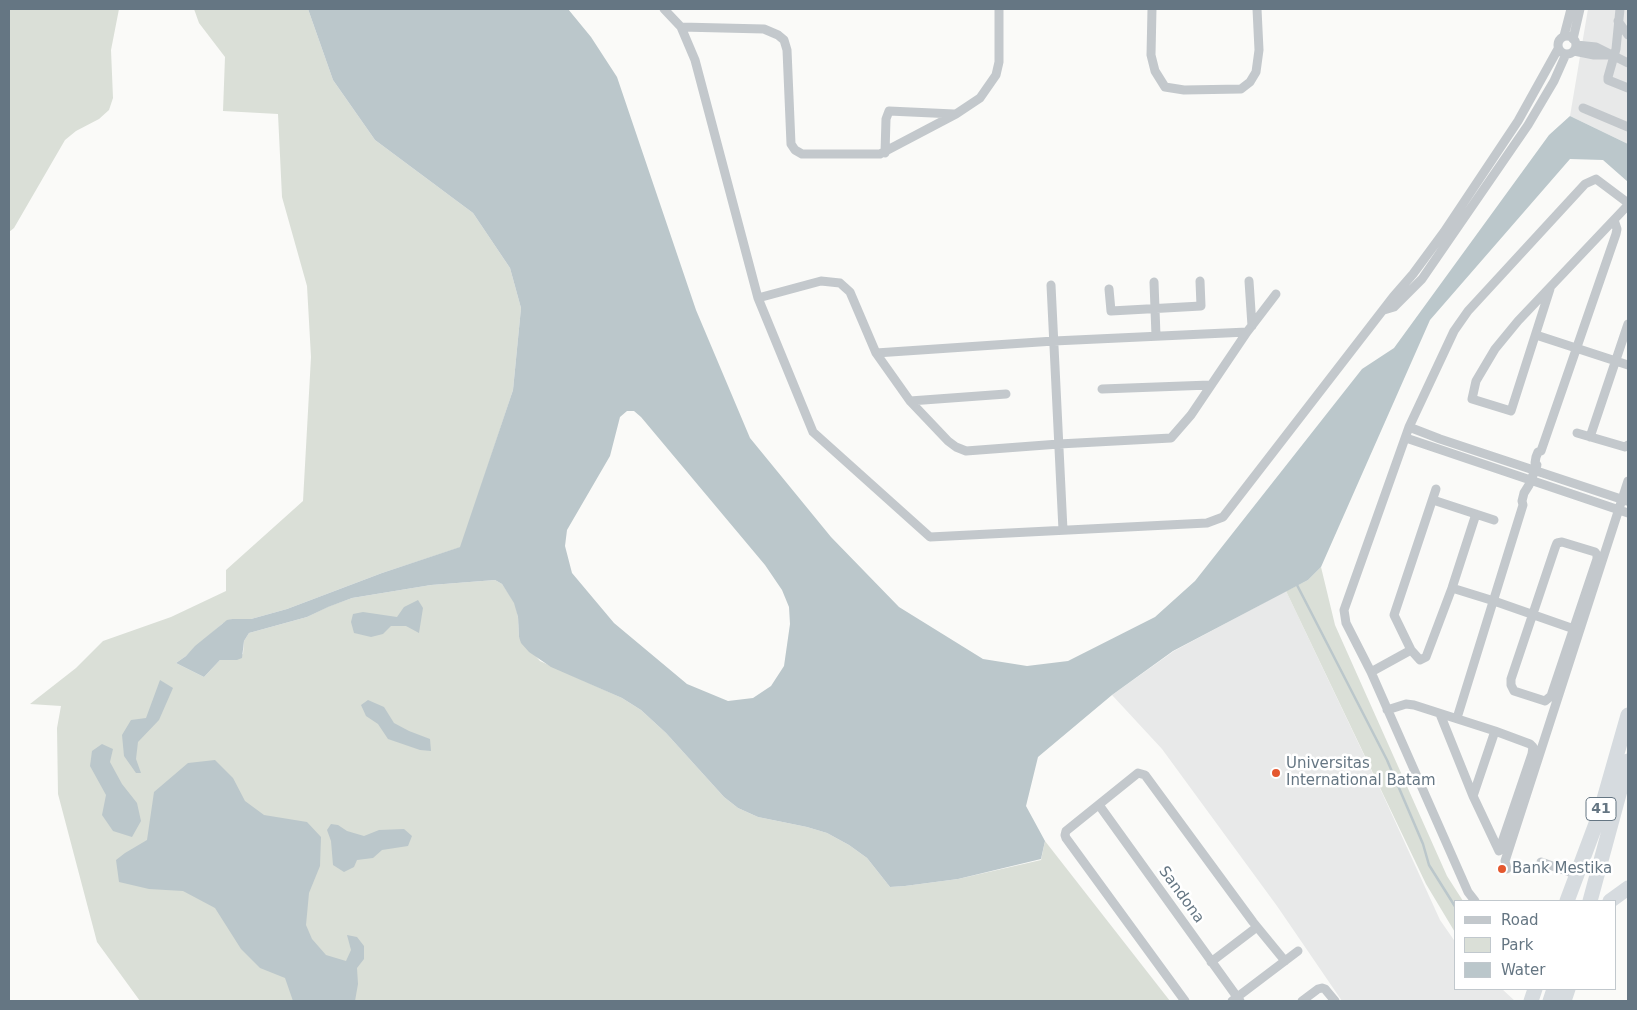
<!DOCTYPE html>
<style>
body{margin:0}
#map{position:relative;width:1637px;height:1010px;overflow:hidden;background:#fafaf8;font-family:"DejaVu Sans",sans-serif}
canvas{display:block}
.frame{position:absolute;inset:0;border:10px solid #657683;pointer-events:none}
.legend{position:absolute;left:1454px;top:900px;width:162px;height:90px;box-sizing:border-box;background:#fff;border:1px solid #c1c8cd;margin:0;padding:6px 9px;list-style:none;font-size:15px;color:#657683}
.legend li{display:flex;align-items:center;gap:10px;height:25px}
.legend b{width:25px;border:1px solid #c1c8cd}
</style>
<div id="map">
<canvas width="1637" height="1010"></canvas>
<div class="frame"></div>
<ul class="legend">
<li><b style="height:6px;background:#c3c8cc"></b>Road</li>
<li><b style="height:14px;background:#dadfd7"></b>Park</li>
<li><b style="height:14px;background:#bbc7cb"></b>Water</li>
</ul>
</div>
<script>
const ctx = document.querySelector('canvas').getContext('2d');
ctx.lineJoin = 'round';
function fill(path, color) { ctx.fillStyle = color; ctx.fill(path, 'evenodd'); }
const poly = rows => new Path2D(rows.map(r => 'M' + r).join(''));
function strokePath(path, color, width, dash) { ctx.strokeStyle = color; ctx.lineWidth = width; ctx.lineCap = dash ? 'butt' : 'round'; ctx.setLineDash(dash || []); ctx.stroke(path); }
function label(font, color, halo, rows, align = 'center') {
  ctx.font = font + ' "DejaVu Sans",sans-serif'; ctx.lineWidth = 5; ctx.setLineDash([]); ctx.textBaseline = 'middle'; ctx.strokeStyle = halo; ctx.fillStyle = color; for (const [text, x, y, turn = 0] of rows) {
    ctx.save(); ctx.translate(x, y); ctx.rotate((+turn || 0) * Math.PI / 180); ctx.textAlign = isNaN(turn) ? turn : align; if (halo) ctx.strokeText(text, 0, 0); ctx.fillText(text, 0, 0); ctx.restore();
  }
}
const built = poly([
 [1588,9,1628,9,1628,144,1570,116],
 [1286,591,1384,797,1440,920,1456,943,1456,989,1502,989,1515,1001,1342,1001,1277,906,1162,749,1112,695,1174,651]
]);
const green = poly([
 [9,9,119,9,111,50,113,98,109,110,99,119,76,131,65,140,14,228,9,232],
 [194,9,308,9,333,80,375,140,473,213,510,268,521,308,513,390,461,547,382,573,287,609,251,619,232,619,222,624,186,656,176,663,204,677,220,660,243,654,244,641,249,633,307,617,327,607,352,598,431,585,495,580,502,584,515,603,518,617,519,637,540,661,622,698,641,710,666,733,724,797,738,808,758,817,807,827,827,833,849,845,867,858,890,887,905,886,958,879,1041,860,1045,841,1170,1001,140,1001,97,942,58,794,57,728,61,706,30,704,76,668,103,641,171,617,226,591,226,570,303,501,311,357,307,286,282,197,278,114,223,111,225,57,199,23],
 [1321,567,1335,625,1447,876,1463,901,1456,901,1456,934,1426,884,1286,591,1308,580]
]);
const water = poly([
 [308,9,568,9,591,37,617,77,696,310,750,438,831,537,899,607,983,659,1027,666,1068,661,1155,617,1195,581,1362,369,1394,348,1549,135,1570,116,1628,144,1628,182,1603,160,1570,159,1430,320,1321,567,1308,580,1173,651,1112,695,1038,757,1026,806,1045,841,1041,859,958,879,905,886,890,887,867,858,849,845,827,833,807,827,758,817,738,808,724,797,666,733,641,710,622,698,551,667,529,652,521,643,519,637,518,617,514,603,502,584,495,580,431,585,352,598,328,607,307,617,249,633,244,641,242,658,237,660,220,660,204,677,176,663,186,656,195,646,227,620,232,619,251,619,287,609,382,573,460,547,513,390,521,308,510,268,473,213,375,140,333,80],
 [627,411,634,411,641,417,765,565,782,590,789,607,790,624,784,666,771,686,753,698,728,701,687,684,614,623,572,573,565,546,567,530,610,456,620,417],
 [418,600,423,608,419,633,406,626,391,626,383,634,371,637,354,633,351,622,353,614,363,612,397,617,404,607],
 [160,680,173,688,159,720,138,742,136,759,141,773,136,773,124,756,122,735,131,720,146,718],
 [368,700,384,707,394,723,409,731,430,739,431,751,420,750,388,739,378,724,366,716,361,705],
 [102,744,113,749,110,762,122,784,137,803,141,821,132,837,113,831,102,815,106,795,90,766,92,751],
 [215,760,233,778,245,801,264,815,307,822,321,837,320,866,309,893,306,925,312,939,326,955,346,961,351,950,347,935,357,937,364,946,364,959,357,968,358,984,355,1001,293,1001,285,978,260,968,241,949,215,908,183,891,149,889,119,882,116,860,125,853,147,840,154,792,188,763],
 [331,824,338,825,347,831,364,836,379,830,404,829,412,836,408,846,382,850,373,858,357,860,354,867,344,872,333,865,331,841,327,830]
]);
const stream = poly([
 [1297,585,1387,760,1423,844,1429,865,1456,908]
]);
const minor = poly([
 [664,9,681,27,695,60,758,298,813,432,930,537,1207,523,1223,517,1393,297,1413,274,1444,232,1518,121,1558,49],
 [1152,9,1151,55,1155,71,1165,87,1184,90,1241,89,1250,82,1256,72,1259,50,1257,9],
 [1620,9,1616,49,1608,77,1608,80,1628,88],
 [1618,21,1628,35],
 [681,27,764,29,778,35,784,40,787,50,791,144,795,150,802,154,880,154,956,114,980,98,996,75,999,62,999,9],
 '1558 45a9 9 0 1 1 18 0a9 9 0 1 1-18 0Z',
 [1564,36,1571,9],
 [1573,39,1580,9],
 [1576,45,1596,47,1628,63],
 [1574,51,1594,55,1610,55],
 [1583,108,1628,127],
 [885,153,886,119,889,111,954,114],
 [1249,281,1252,326],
 [1154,282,1156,336],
 [1051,285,1063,530],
 [1109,289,1111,311,1201,306,1200,281],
 [1550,289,1511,411,1472,399,1476,381,1495,349,1518,321,1628,205],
 [758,298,821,281,840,283,850,292,876,353,910,401,948,441,956,447,966,451,1059,444,1171,438,1191,415,1247,332,1276,294],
 [1384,310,1394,307,1422,279,1528,125,1554,81,1566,54],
 [1536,335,1628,365],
 [876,353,1054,341,1247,332],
 [1102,389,1210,385],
 [910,401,1006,394],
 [1409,427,1440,439,1627,501],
 [1577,433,1625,447,1628,445],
 [1590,437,1628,324],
 [1406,438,1628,513],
 [1436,489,1394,615,1411,650,1420,660,1426,657,1452,588,1476,514],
 [1433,500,1494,520],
 [1562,542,1595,552,1597,555,1597,559,1551,696,1545,701,1514,691,1511,685,1511,679,1555,548,1557,543,1562,542],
 [1452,588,1494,601,1574,629],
 [1371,672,1411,650],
 [1387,710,1406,704,1414,705,1495,731,1530,744,1533,747,1532,754,1499,851],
 [1440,714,1473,796,1499,851],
 [1457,718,1523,505,1522,501,1524,493,1529,485,1537,465,1535,463,1536,457,1538,452,1541,451,1616,234,1617,229,1614,220],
 [1473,796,1495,731],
 [1099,805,1240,1001],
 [1541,862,1578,875],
 [1507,869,1505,861,1628,481],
 [1475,901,1468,892,1371,672,1346,623,1344,610,1409,427,1454,331,1468,311,1585,184,1596,179,1628,203],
 [1211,962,1257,927],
 [1185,1001,1066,838,1065,835,1066,831,1138,773,1145,775,1253,922,1285,961],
 [1232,1001,1298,951],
 [1302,1001,1318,989,1322,988,1325,989,1335,1001]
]);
const trunk = poly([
 [1567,901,1600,813,1628,715],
 [1590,901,1628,761],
 [1610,901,1628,888],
 [1531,1001,1535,989],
 [1550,1001,1554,989],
 [1564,1001,1568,989]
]);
const markers = [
 [1276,773,5,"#e4572e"],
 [1502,869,5,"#e4572e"]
];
const shields = [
 [1601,809,30]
];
const shieldNames = [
 ["41",1601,809]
];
const poiNames = [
 ["Universitas",1286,764],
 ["International Batam",1286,781],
 ["Bank Mestika",1512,869]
];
const streetNames = [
 ["Sandona",1181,895,54]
];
fill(built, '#e8e9e9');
fill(green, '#dadfd7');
fill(water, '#bbc7cb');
strokePath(stream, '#bbc7cb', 2.5);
strokePath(minor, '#c3c8cc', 9);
strokePath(trunk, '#d6dbdf', 15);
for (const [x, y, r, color] of markers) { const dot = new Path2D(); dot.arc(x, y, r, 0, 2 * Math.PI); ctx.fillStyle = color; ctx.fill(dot); strokePath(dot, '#fff', 2); }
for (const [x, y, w] of shields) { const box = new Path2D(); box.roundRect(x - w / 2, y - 11.5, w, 23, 4); ctx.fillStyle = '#fff'; ctx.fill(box); strokePath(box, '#657683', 1); }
label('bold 14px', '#657683', null, shieldNames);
label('15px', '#657683', '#fff', poiNames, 'left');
label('15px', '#657683', '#fff', streetNames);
</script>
